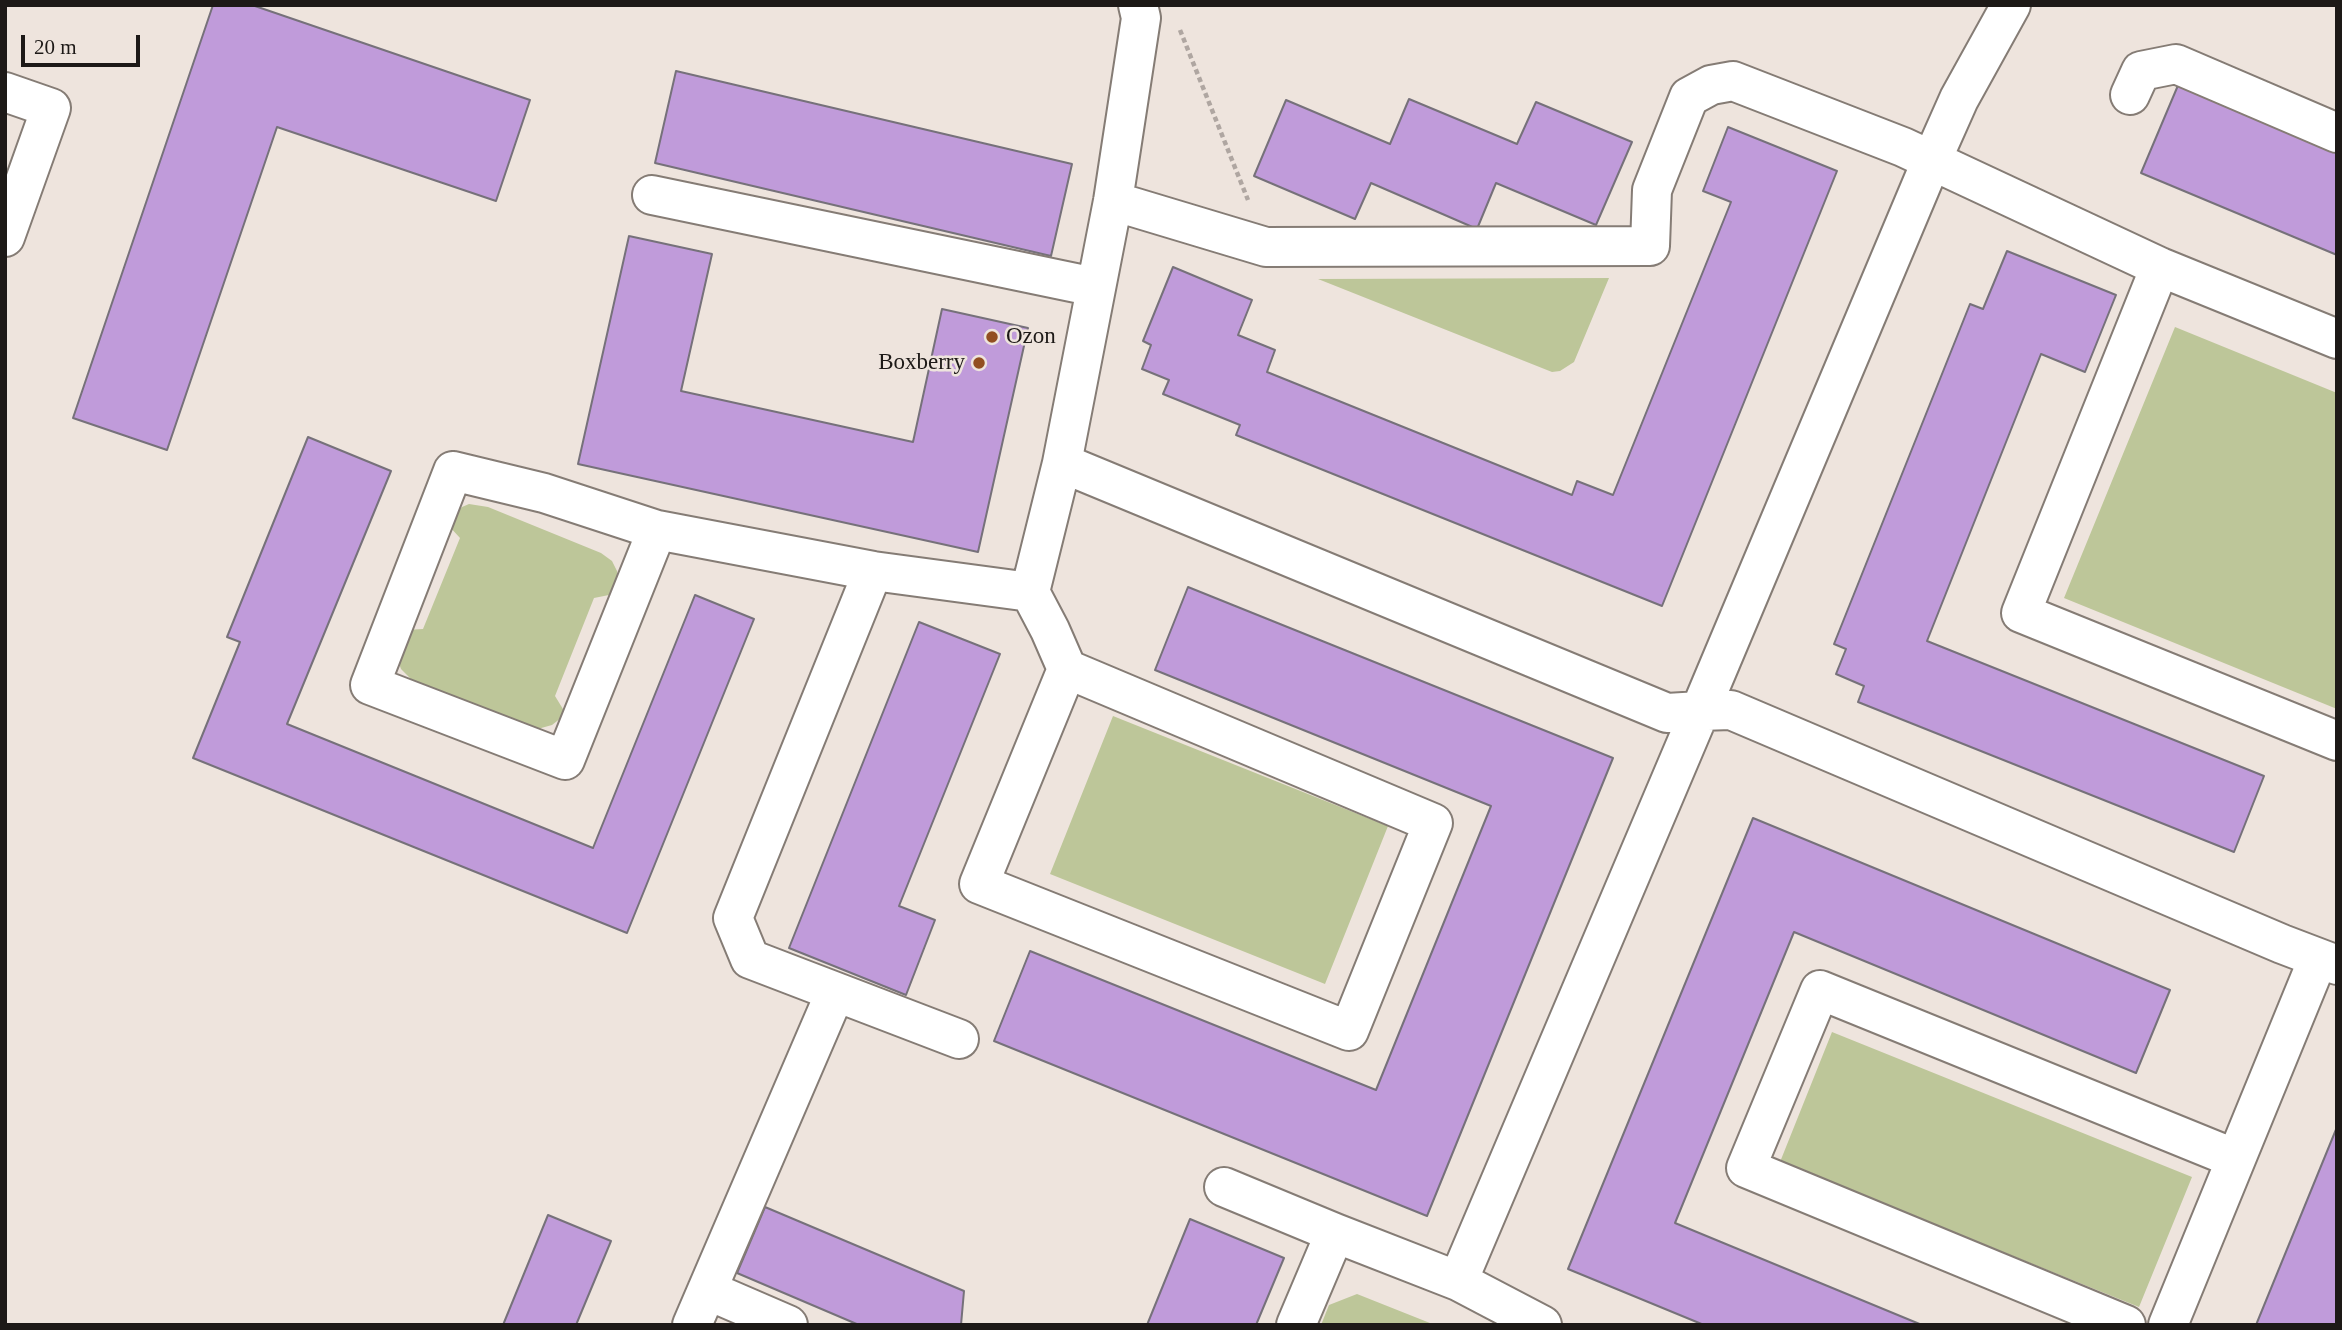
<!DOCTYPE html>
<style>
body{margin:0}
#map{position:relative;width:2342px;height:1330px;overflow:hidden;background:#eee4dd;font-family:Georgia,serif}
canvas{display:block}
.frame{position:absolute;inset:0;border:7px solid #1d1917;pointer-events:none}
.scale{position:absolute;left:21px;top:35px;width:119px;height:32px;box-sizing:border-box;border:4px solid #1d1917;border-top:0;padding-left:9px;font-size:21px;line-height:24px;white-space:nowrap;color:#1d1917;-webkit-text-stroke:5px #eee4dd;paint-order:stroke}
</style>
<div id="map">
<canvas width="2342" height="1330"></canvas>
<div class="frame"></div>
<div class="scale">20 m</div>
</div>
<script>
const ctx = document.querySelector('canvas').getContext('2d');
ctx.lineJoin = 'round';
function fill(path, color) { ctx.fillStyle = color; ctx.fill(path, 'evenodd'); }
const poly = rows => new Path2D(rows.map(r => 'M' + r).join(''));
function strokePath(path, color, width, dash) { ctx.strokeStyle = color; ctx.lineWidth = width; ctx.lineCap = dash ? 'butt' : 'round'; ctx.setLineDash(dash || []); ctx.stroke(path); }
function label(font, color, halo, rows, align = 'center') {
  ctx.font = font + ' Georgia,serif'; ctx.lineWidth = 5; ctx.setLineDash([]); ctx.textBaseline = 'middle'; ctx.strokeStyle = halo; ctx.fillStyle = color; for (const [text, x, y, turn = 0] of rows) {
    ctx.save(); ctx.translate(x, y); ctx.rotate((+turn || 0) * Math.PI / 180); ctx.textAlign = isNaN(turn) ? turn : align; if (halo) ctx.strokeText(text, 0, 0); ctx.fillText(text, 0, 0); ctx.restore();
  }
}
const green = poly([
 [1609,278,1574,362,1560,371,1552,372,1318,279],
 [2175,327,2337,393,2337,709,2064,598],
 [469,504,488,507,601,553,612,561,617,571,618,583,614,594,594,598,555,696,566,714,552,725,534,730,414,682,401,669,396,655,405,630,423,629,460,538,449,526,454,515,462,507],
 [1113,716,1388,826,1325,984,1050,874],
 [1832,1032,2192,1177,2139,1307,1780,1162],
 [1357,1294,1435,1325,1321,1325,1329,1305]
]);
const building = poly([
 [213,5,252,5,530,100,496,201,277,127,167,450,73,418,213,5],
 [676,71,1072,164,1051,256,655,163,676,71],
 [2179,83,2337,149,2337,255,2141,173,2179,83],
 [1409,99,1517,144,1536,102,1632,142,1596,225,1496,183,1477,229,1371,183,1355,219,1254,176,1286,100,1390,144,1409,99],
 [1728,127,1837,171,1662,606,1236,435,1240,425,1163,394,1169,380,1142,369,1151,345,1143,341,1173,267,1252,300,1238,335,1275,350,1267,372,1572,495,1577,481,1613,495,1731,202,1703,191,1728,127],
 [629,236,712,254,681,391,913,442,942,309,1028,328,978,552,578,464,629,236],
 [2007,251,2116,295,2085,372,2041,354,1927,641,2264,776,2234,852,1858,702,1864,686,1836,674,1846,649,1834,644,1970,304,1983,309,2007,251],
 [308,437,391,471,287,724,593,848,695,595,754,619,627,933,193,758,240,642,227,637,308,437],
 [1188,587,1613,758,1427,1216,994,1041,1030,951,1376,1090,1491,806,1155,670,1188,587],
 [919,622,1000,654,899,906,935,920,906,995,789,948,919,622],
 [1753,818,2170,990,2136,1073,1794,932,1675,1223,1922,1325,1704,1325,1568,1269,1753,818],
 [2337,1127,2337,1325,2256,1325,2337,1127],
 [765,1207,964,1291,961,1325,859,1325,737,1273,765,1207],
 [548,1215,611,1241,576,1325,503,1325,548,1215],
 [1190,1219,1284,1258,1256,1325,1147,1325,1190,1219]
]);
const path = poly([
 [1180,30,1248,200]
]);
const minor = poly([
 [1138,5,1141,18,1113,201,1062,463,1667,713,1700,711,1931,162,1959,99,2011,5],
 [5,92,51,108,5,237],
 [2130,95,2141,71,2176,64,2337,133],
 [652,195,1095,287],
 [1113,201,1266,247,1650,246,1652,190,1689,97,1711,85,1733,81,1903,147,2160,267,2337,339],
 [2160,267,2021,613,2337,741],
 [1062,463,1030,592,1050,630,1067,669],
 [453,471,544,493,657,530,565,760,370,685,453,471],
 [657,530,873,571,1030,592],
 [873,571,733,918,750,959,959,1039],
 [1067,669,1433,823,1349,1031,979,884,1067,669],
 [1224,1187,1335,1233,1458,1281,1542,1325],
 [1458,1281,1700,711,1731,710,2282,944,2337,965],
 [707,1290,788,1325],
 [692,1325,835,993],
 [1296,1325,1335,1233],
 [2126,1325,1746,1168,1820,990,2236,1159],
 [2168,1325,2318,959]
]);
const markers = [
 [992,337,7,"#924e21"],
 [979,363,7,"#924e21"]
];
const poiNames = [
 ["Ozon",1006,337],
 ["Boxberry",965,363,"right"]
];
fill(green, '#bdc699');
fill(building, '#c09bda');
strokePath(building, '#76717a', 2);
strokePath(minor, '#857c75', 42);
strokePath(path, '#afa6a1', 4.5, [5, 3.5]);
strokePath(minor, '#fff', 38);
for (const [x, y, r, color] of markers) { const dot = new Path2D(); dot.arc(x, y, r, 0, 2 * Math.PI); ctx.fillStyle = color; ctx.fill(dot); strokePath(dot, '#eee4dd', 2.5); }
label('23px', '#1d1917', '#eee4dd', poiNames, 'left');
</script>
